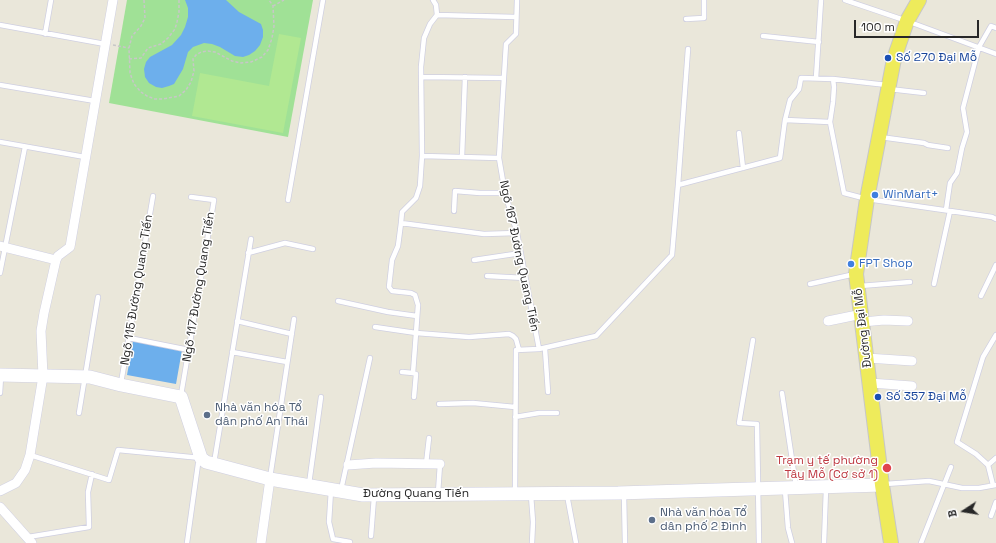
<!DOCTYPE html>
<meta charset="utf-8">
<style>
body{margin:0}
#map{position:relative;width:996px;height:543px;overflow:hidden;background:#eae7da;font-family:"Space Grotesk",sans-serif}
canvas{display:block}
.north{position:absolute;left:944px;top:491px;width:40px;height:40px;-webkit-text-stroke:3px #fff;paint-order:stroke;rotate:258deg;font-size:11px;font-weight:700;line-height:16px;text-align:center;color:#282828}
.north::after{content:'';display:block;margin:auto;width:14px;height:18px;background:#282828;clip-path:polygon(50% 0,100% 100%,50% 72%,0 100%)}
.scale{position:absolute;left:854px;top:20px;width:125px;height:18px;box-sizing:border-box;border:2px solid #282828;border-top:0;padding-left:5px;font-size:12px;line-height:14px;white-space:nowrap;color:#282828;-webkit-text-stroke:3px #fff;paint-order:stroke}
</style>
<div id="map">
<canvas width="996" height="543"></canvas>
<div class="north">B</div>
<div class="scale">100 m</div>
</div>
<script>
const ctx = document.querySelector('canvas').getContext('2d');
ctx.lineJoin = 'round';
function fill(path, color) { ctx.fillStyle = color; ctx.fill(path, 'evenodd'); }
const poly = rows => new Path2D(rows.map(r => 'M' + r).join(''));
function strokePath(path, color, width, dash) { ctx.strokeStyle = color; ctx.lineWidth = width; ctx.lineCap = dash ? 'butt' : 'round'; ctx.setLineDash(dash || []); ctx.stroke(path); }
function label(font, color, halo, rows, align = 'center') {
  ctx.font = font + ' "Space Grotesk",sans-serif'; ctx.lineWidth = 3; ctx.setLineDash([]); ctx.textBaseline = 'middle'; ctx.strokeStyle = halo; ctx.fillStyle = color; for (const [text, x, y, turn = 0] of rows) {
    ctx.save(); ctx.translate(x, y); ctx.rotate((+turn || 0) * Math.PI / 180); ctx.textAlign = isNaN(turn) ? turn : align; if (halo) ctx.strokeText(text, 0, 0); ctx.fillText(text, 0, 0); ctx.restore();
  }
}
const green = poly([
 [127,0,313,0,288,137,109,103]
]);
const pitch = poly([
 [279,34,301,38,283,133,192,116,200,73,269,86]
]);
const water = poly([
 [185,0,226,0,239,12,261,24,263,30,263,37,260,45,255,51,249,55,243,57,235,56,220,47,212,44,204,43,193,47,188,52,183,69,174,84,169,86,162,88,156,87,149,83,145,77,144,69,146,62,150,57,172,45,181,35,185,27,188,17,188,8],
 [133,341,182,350,176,384,127,375]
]);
const path = poly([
 [144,0,145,18,141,26,132,36,129,48,130,73,134,84,141,92,147,96,155,99,163,99,179,96,186,90,191,82,194,71,193,59,196,55,201,52,208,51,215,52,232,61,241,63,251,62,262,57,268,50,272,38,274,26,273,6,269,0],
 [273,6,284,0],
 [113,45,129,48],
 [129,59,141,58,148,48,161,44,168,38,175,29,177,22,179,12,179,0]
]);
const lane = poly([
 [433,0,436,5,437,15],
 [845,0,907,21,996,54],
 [516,17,437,15,430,24,424,38,421,67,422,156,420,186,416,198,402,212,401,223,484,234,517,233],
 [686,19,704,18,704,0],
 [0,25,105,44],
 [45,34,51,0],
 [763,36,819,42],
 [421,77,504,78],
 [816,78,821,0],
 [833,79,834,87,833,102,830,122,844,193,867,199,992,217,996,219],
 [0,85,95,101],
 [889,89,924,93],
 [785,120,830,122],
 [739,133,743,168],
 [880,137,924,143,928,145,948,148],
 [0,142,85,157],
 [422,156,499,158],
 [462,157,465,77],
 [678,185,688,49],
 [288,200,323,0],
 [946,210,950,183,957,173,962,148,967,132,963,108,979,47,991,26,996,28],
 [454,211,455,191,480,193,505,193],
 [401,223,398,246,392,260,389,287,392,291,411,293,415,295,418,305,416,333,469,337,509,334,513,336,516,339,519,350],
 [248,253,285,243,313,249],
 [474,260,521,253],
 [0,273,25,147],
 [487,276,525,278],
 [810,284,855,274],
 [934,284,950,211],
 [860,286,910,282],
 [981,296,996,265],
 [338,301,388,312,417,316],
 [237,321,292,334],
 [375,327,416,333,413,373,402,372],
 [129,338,189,350],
 [753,340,739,423,757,424,759,543],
 [539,349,596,336,672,255,678,185,780,158,785,120,790,100,799,89,801,78,833,79,887,85],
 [545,349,548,392],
 [232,352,287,362],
 [413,373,416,374,414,397],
 [121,383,153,196],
 [0,393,1,376],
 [782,393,796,486],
 [181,395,214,200,191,197],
 [439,404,473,403,515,407],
 [79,413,98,297],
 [515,417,539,413,557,413],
 [30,455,109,480,118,450,201,458,198,464,187,543],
 [214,463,251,239],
 [426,464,429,438],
 [988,465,996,458],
 [270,478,294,319],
 [309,484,321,397],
 [885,484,929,481,962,488,979,488,996,485],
 [993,485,988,465,976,454,957,442,983,357,996,335],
 [331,490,329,522,333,539,350,542,350,543],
 [341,490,370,358],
 [785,490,788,528,792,543],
 [438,493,440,464],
 [515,493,516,350,539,349,517,233,505,193,499,158,506,44,516,34,517,0],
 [531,495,533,522,532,543],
 [567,495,576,543],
 [624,495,625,543],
 [991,516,996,502],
 [371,536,374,497],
 [28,537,89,527,88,492,92,474],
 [824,543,826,489],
 [921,543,951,467]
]);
const street = poly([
 [0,246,56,260],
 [828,321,862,314],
 [863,322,884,320,908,321],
 [867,358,912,361],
 [870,383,912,386],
 [348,465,376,463,440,464],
 [0,491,16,483,25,470,30,455,43,376,41,331,44,313,56,260,58,256,70,247,113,0],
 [0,507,32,543],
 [261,543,270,479]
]);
const secondary = poly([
 [0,375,90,377,121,385,181,397,201,458,206,462,270,479,363,495,618,493,882,485]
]);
const primary = poly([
 [891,543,882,485,856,274,867,199,894,59,907,21,919,0]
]);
const markers = [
 [888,58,4,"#1a4fb4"],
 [875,195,4,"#3f7fe0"],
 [851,264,4,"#3f7fe0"],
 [878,397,4,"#1a4fb4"],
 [207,415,4,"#5c6f8a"],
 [887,468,5,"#e0444e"],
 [652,520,4,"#5c6f8a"]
];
const transitNames = [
 ["Số 270 Đại Mỗ",896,58],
 ["Số 357 Đại Mỗ",886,397]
];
const shopNames = [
 ["WinMart+",883,195],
 ["FPT Shop",859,264]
];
const streetNames = [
 ["Ngõ 167 Đường Quang Tiến",519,256,78],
 ["Ngõ 117 Đường Quang Tiến",199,287,-81],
 ["Ngõ 115 Đường Quang Tiến",137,290,-81],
 ["Đường Đại Mỗ",863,328,-97],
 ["Đường Quang Tiến",416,494]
];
const serviceNames = [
 ["Nhà văn hóa Tổ",215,408],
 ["dân phố An Thái",215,422],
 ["Nhà văn hóa Tổ",660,513],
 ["dân phố 2 Đình",660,527]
];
const healthNames = [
 ["Trạm y tế phường",878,461],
 ["Tây Mỗ (Cơ sở 1)",878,475]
];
fill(green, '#a0e196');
fill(pitch, '#b1e892');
fill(water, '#6dafec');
strokePath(lane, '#cfcfe1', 6);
strokePath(street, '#cfcfe1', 10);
strokePath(secondary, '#cfcfe1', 14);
strokePath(primary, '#c7c7c7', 16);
strokePath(path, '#c7c7c7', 1.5, [3, 2]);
strokePath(lane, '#fff', 4.5);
strokePath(street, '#fff', 9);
strokePath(secondary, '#fff', 13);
strokePath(primary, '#eeeb5b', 14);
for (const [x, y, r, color] of markers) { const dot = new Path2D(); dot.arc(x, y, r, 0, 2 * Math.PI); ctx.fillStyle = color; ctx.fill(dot); strokePath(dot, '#fff', 1.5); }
label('12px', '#164399', '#fff', transitNames, 'left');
label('12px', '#366cbe', '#fff', shopNames, 'left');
label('12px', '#282828', '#fff', streetNames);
label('12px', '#4e5e75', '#fff', serviceNames, 'left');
label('12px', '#be3a42', '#fff', healthNames, 'right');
</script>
